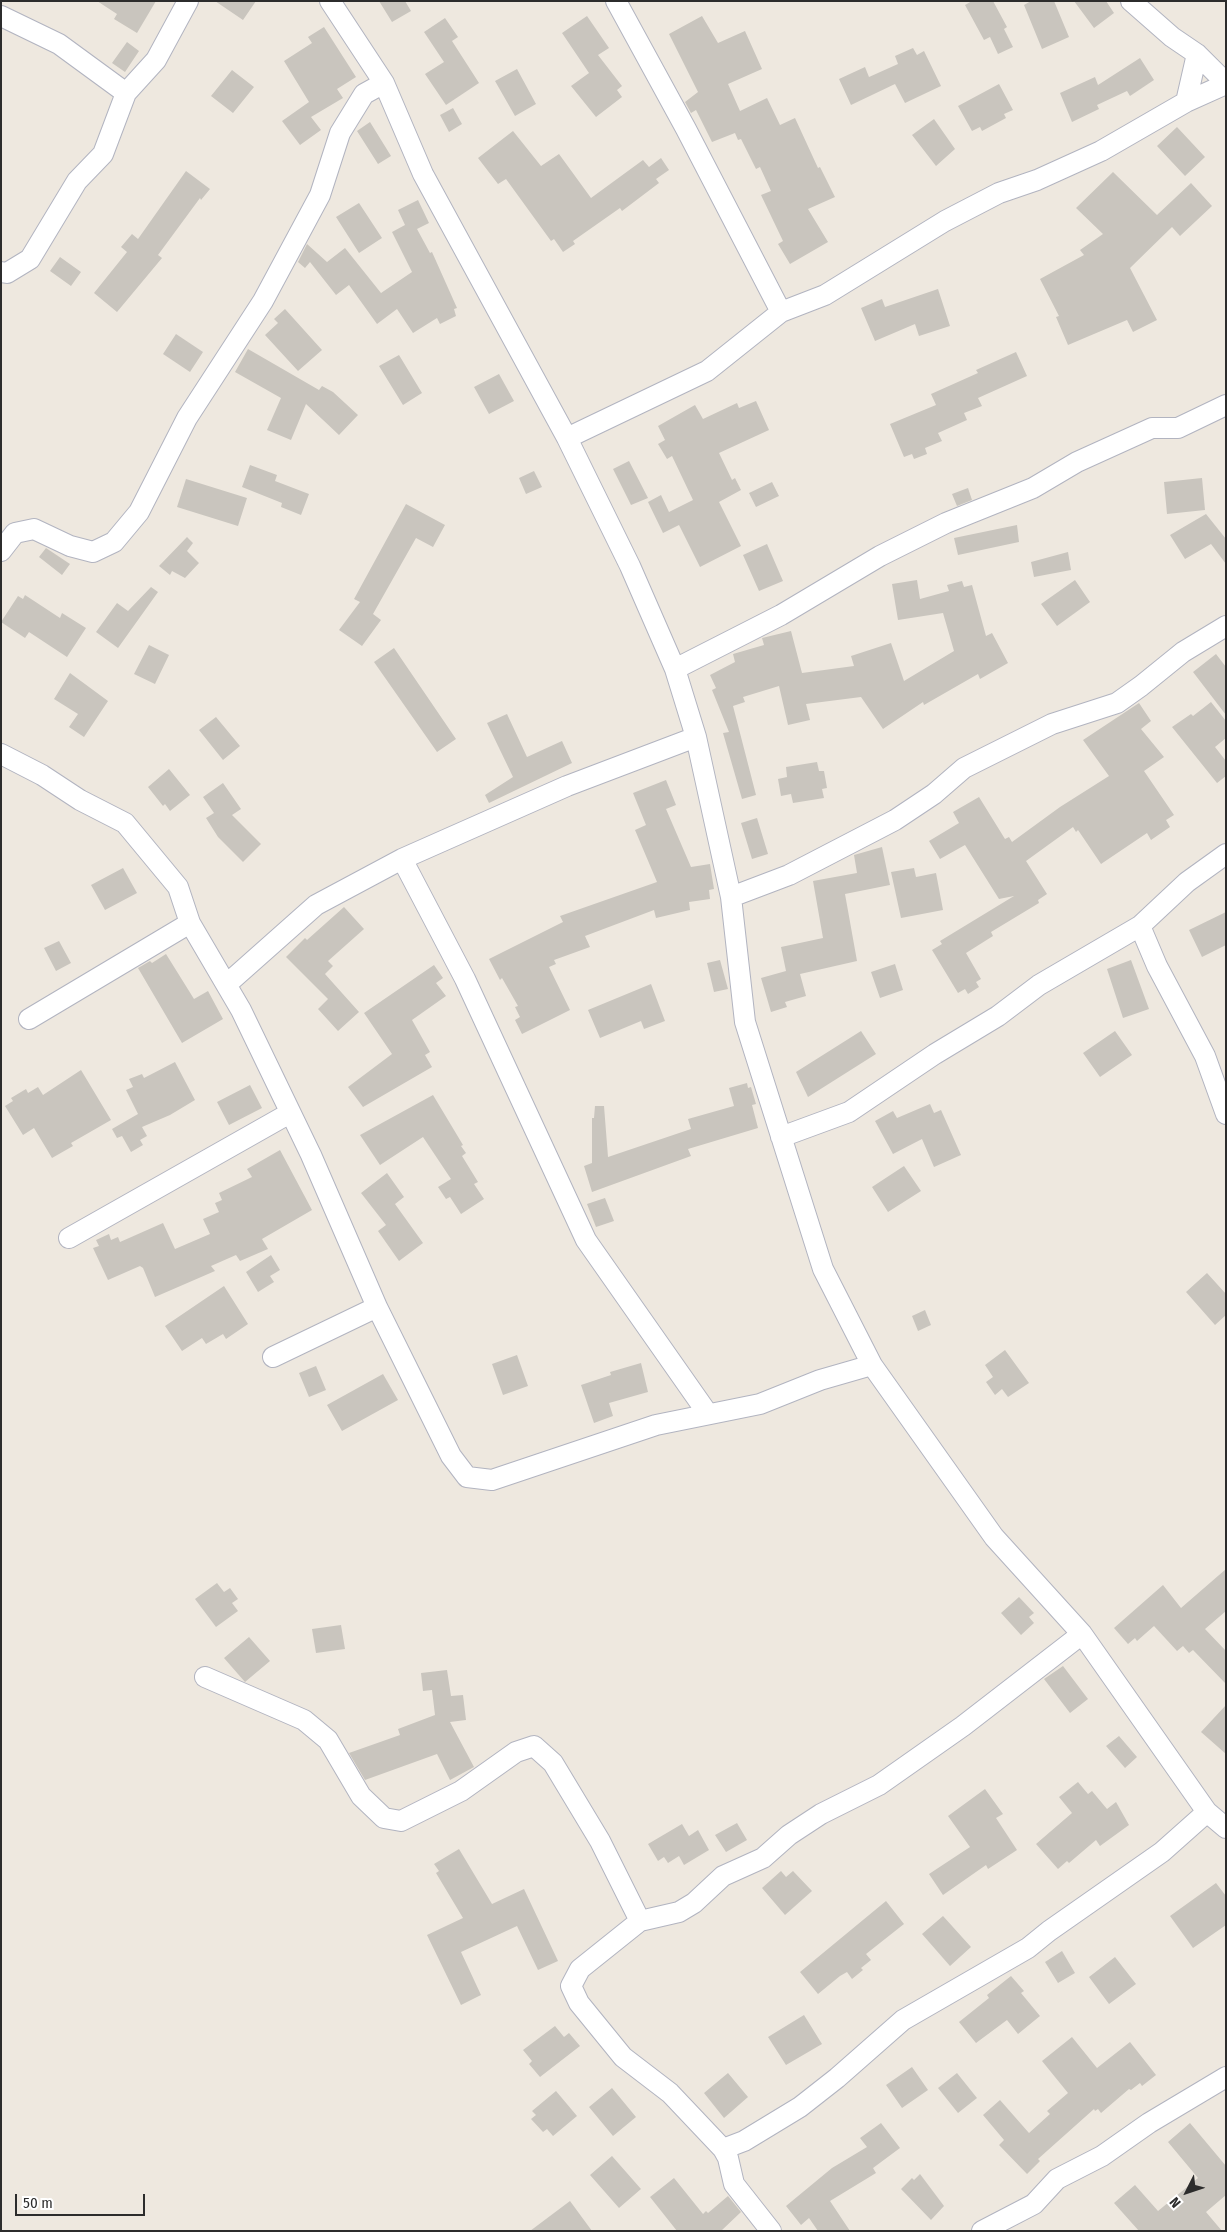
<!DOCTYPE html>
<style>
body{margin:0}
#map{position:relative;width:1227px;height:2232px;overflow:hidden;background:#eee8df;font-family:"Fira Sans Condensed",sans-serif}
canvas{display:block}
.frame{position:absolute;inset:0;border:2px solid #2c2c2c;pointer-events:none}
.north{position:absolute;left:1162px;top:2167px;width:50px;height:50px;-webkit-text-stroke:4px #fff;paint-order:stroke;rotate:229deg;font-size:14px;font-weight:700;line-height:20px;text-align:center;color:#2c2c2c}
.north::after{content:'';display:block;margin:auto;width:18px;height:22px;background:#2c2c2c;clip-path:polygon(50% 0,100% 100%,50% 72%,0 100%)}
.scale{position:absolute;left:15px;top:2194px;width:130px;height:22px;box-sizing:border-box;border:2px solid #2c2c2c;border-top:0;padding-left:6px;font-size:15px;line-height:18px;white-space:nowrap;color:#2c2c2c;-webkit-text-stroke:4px #fff;paint-order:stroke}
</style>
<div id="map">
<canvas width="1227" height="2232"></canvas>
<div class="frame"></div>
<div class="north">N</div>
<div class="scale">50 m</div>
</div>
<script>
const ctx = document.querySelector('canvas').getContext('2d');
ctx.lineJoin = 'round';
function fill(path, color) { ctx.fillStyle = color; ctx.fill(path, 'evenodd'); }
const poly = rows => new Path2D(rows.map(r => 'M' + r).join(''));
function strokePath(path, color, width, dash) { ctx.strokeStyle = color; ctx.lineWidth = width; ctx.lineCap = dash ? 'butt' : 'round'; ctx.setLineDash(dash || []); ctx.stroke(path); }
const building = poly([
 [97,1,156,1,137,33,114,19,117,14],
 [215,1,256,1,243,20],
 [379,1,405,1,411,11,392,22],
 [972,1,993,1,1007,27,1004,29,1013,47,998,54,990,37,984,40,965,5],
 [1031,1,1054,1,1069,37,1042,49,1024,5],
 [1074,1,1106,1,1114,13,1094,28],
 [587,16,609,48,598,55,622,86,617,90,622,97,596,117,571,86,589,73,562,33],
 [702,16,718,43,745,31,762,69,728,84,740,111,767,98,780,125,795,118,818,168,820,167,835,197,808,209,828,242,790,264,778,244,783,241,761,195,771,191,760,167,756,169,741,139,738,140,735,133,712,142,696,110,691,113,685,102,698,92,669,34],
 [445,18,458,37,452,41,479,83,446,105,425,74,444,62,424,32],
 [324,27,356,77,337,89,343,98,311,117,321,130,300,145,282,121,309,102,284,61,312,43,308,37],
 [127,42,139,51,125,72,112,63],
 [913,48,917,55,924,51,941,86,905,103,895,84,851,105,839,79,865,67,869,77,898,64,895,56],
 [1140,58,1154,80,1130,96,1127,91,1097,105,1099,109,1072,122,1060,93,1095,77,1098,85],
 [517,69,536,104,515,116,495,81],
 [232,70,254,87,233,113,211,96],
 [999,84,1013,110,1004,114,1006,118,982,131,980,127,972,131,958,106],
 [453,108,462,124,449,132,440,115],
 [934,119,955,149,936,166,912,135],
 [370,122,391,156,378,164,357,131],
 [1177,127,1205,157,1185,176,1157,146],
 [513,131,541,166,559,154,591,198,643,160,649,167,661,158,669,170,656,179,659,183,622,211,620,208,573,241,575,244,563,252,554,239,551,241,506,179,498,184,478,158],
 [186,171,210,189,201,200,200,198,158,255,162,258,117,312,94,293,127,252,121,247,132,234,138,239],
 [1113,172,1157,215,1191,183,1212,206,1180,236,1172,227,1130,268,1157,320,1133,332,1127,320,1068,345,1056,317,1059,316,1040,279,1084,255,1080,250,1103,234,1076,208],
 [418,200,429,223,417,229,430,253,432,252,457,308,454,309,456,316,440,324,437,318,413,333,397,309,377,324,349,285,336,295,310,262,305,268,298,262,307,244,327,262,345,248,381,293,412,272,392,232,405,225,398,210],
 [359,203,382,238,359,253,336,217],
 [60,257,81,272,71,286,50,271],
 [938,289,950,326,919,336,915,324,875,341,861,308,882,299,885,307],
 [285,309,322,350,298,371,265,335,278,323,274,319],
 [176,334,203,352,190,372,163,354],
 [248,349,319,390,322,386,333,392,358,415,339,435,306,404,291,440,267,430,281,398,235,372],
 [1016,352,1027,376,978,398,982,406,964,413,967,420,938,433,942,441,925,448,927,454,914,459,912,454,904,457,890,424,936,405,931,394,978,373,976,370],
 [399,355,422,393,403,405,379,366],
 [499,374,514,401,489,414,474,387],
 [756,401,769,430,719,453,732,480,735,478,741,490,719,502,741,546,700,567,679,525,663,533,648,502,661,495,669,512,693,500,672,456,667,459,658,444,665,440,658,426,695,405,703,419,737,403,739,408],
 [629,461,648,498,631,505,613,469],
 [250,465,277,475,275,481,309,494,301,515,281,507,282,503,242,487],
 [534,471,542,487,526,494,519,478],
 [1202,478,1205,510,1167,514,1164,482],
 [186,479,247,498,238,526,177,507],
 [772,482,779,496,756,507,749,493],
 [968,488,972,500,957,506,952,494],
 [406,504,445,525,433,547,416,538,373,614,381,620,362,646,339,630,360,602,354,599],
 [1206,514,1226,539,1226,564,1211,544,1185,559,1170,535],
 [1017,525,1019,542,958,555,954,538],
 [187,537,193,543,187,551,199,563,185,578,172,571,170,575,159,566],
 [767,544,783,581,759,591,743,555],
 [46,548,70,564,62,575,39,557],
 [1068,552,1071,570,1034,577,1031,562],
 [917,580,920,599,949,591,947,585,962,581,964,587,972,585,986,636,992,633,1008,663,980,679,978,674,924,705,923,702,883,729,861,697,806,704,810,720,788,725,779,686,743,697,745,702,733,706,756,795,742,799,723,733,729,732,712,690,716,688,710,675,735,662,733,654,764,645,762,638,791,631,802,673,854,666,851,656,891,643,904,681,954,651,943,613,898,620,892,584],
 [1075,580,1090,602,1057,626,1041,604],
 [151,587,158,592,118,648,96,632,117,603,128,611],
 [25,595,60,618,62,613,86,628,67,657,29,632,25,638,1,622,18,596,23,599],
 [149,645,169,655,155,684,134,674],
 [394,648,456,739,437,752,374,662],
 [1216,654,1226,667,1226,715,1193,672],
 [70,673,108,701,84,737,69,727,78,714,54,699],
 [1211,702,1226,721,1226,738,1215,747,1226,761,1226,776,1217,783,1172,727,1191,714,1193,716],
 [1139,703,1151,721,1141,729,1164,757,1144,771,1174,815,1166,820,1170,827,1151,840,1147,833,1101,864,1078,830,1076,832,1073,827,1026,861,1047,894,1038,900,1039,903,991,932,993,936,966,953,981,979,976,982,979,987,968,994,965,989,958,993,932,950,942,944,940,941,1014,896,999,899,965,845,940,859,929,841,959,823,953,812,979,797,1005,839,1009,837,1012,842,1060,807,1109,776,1083,740],
 [507,714,527,757,562,741,572,763,489,803,485,795,513,777,487,723],
 [216,717,240,746,223,760,199,730],
 [817,762,819,771,824,771,827,788,822,789,824,798,793,803,791,794,781,796,778,779,787,777,786,767],
 [169,769,190,795,170,811,165,804,163,806,148,787],
 [666,780,676,805,666,809,691,867,710,864,714,889,709,890,710,899,689,902,690,910,656,918,654,910,585,936,590,947,554,960,556,964,549,967,570,1010,522,1034,515,1020,520,1017,515,1007,518,1006,502,978,500,980,489,959,563,922,560,916,657,882,635,830,646,825,633,793],
 [223,783,241,809,232,815,261,844,243,862,218,837,206,818,214,813,203,797],
 [757,818,768,854,752,859,741,823],
 [882,847,890,885,845,894,857,961,800,974,806,996,785,1002,787,1007,771,1012,761,978,786,971,781,947,823,938,813,881,857,873,854,855],
 [123,868,137,893,105,910,91,885],
 [914,868,916,877,936,873,943,910,901,918,891,872],
 [344,907,364,929,328,961,333,966,325,974,359,1012,338,1031,318,1009,328,999,286,957,305,938,307,940],
 [1226,912,1226,945,1202,957,1189,930],
 [59,941,71,963,56,971,44,948],
 [166,954,194,999,208,991,223,1019,182,1043,138,968,150,961,152,963],
 [720,960,728,989,714,992,707,963],
 [1131,960,1149,1009,1123,1018,1107,969],
 [895,964,903,990,880,998,871,972],
 [434,965,443,978,436,983,446,996,412,1020,430,1052,425,1055,432,1067,363,1107,348,1087,392,1054,364,1013],
 [651,984,665,1021,644,1029,641,1021,600,1038,588,1010],
 [861,1031,876,1054,808,1097,796,1072],
 [1115,1031,1132,1055,1100,1077,1083,1053],
 [175,1062,195,1100,170,1115,142,1127,147,1136,140,1140,143,1145,131,1152,122,1136,117,1138,112,1129,138,1114,126,1090,133,1087,129,1079,142,1074,144,1078],
 [81,1070,111,1120,71,1143,73,1146,52,1158,34,1128,23,1135,5,1106,13,1101,11,1098,26,1089,28,1093,38,1087,43,1095],
 [747,1083,748,1088,751,1087,756,1104,752,1105,758,1128,688,1149,691,1156,592,1192,584,1166,592,1163,592,1118,594,1118,595,1106,604,1106,608,1157,691,1129,688,1119,734,1106,729,1088],
 [250,1085,262,1108,229,1125,217,1102],
 [433,1095,463,1145,461,1146,466,1153,462,1156,478,1182,474,1184,484,1199,461,1214,450,1197,446,1199,438,1187,451,1179,423,1137,380,1165,360,1135],
 [930,1104,934,1113,941,1110,961,1155,934,1167,922,1139,893,1154,875,1121,893,1111,897,1118],
 [280,1150,312,1210,262,1239,268,1249,240,1261,236,1255,211,1266,215,1271,155,1297,143,1268,140,1266,108,1280,93,1248,99,1246,96,1240,109,1234,111,1240,118,1237,120,1242,163,1223,175,1249,210,1234,203,1219,219,1212,215,1203,222,1200,219,1193,252,1177,247,1169],
 [904,1166,921,1191,888,1212,872,1187],
 [387,1173,404,1197,395,1204,423,1243,399,1261,378,1231,386,1225,361,1193],
 [605,1198,614,1221,596,1227,587,1204],
 [271,1255,280,1270,270,1276,274,1282,258,1292,246,1272],
 [1207,1273,1226,1294,1226,1315,1215,1325,1186,1292],
 [224,1286,248,1324,226,1339,223,1334,206,1344,202,1338,182,1351,165,1326],
 [925,1310,931,1325,918,1331,912,1316],
 [1005,1350,1029,1383,1008,1397,1002,1389,995,1395,986,1382,993,1377,985,1365],
 [517,1355,528,1386,503,1395,492,1364],
 [641,1363,648,1392,609,1403,613,1416,594,1423,581,1385,611,1375,610,1372],
 [316,1366,326,1390,309,1397,299,1373],
 [383,1374,398,1400,342,1431,327,1405],
 [1226,1569,1226,1611,1205,1629,1226,1651,1226,1684,1193,1650,1189,1653,1183,1646,1177,1651,1154,1626,1137,1641,1135,1638,1128,1644,1114,1628,1163,1585,1181,1608],
 [217,1583,224,1592,230,1588,238,1599,232,1603,238,1611,216,1627,195,1599],
 [1019,1597,1034,1613,1029,1617,1034,1623,1021,1635,1001,1613],
 [341,1625,345,1649,316,1653,312,1629],
 [249,1637,270,1661,245,1682,224,1658],
 [1063,1666,1088,1699,1070,1713,1044,1679],
 [447,1670,451,1696,463,1695,466,1720,450,1722,474,1767,450,1780,437,1754,365,1780,349,1753,400,1735,398,1729,435,1715,432,1690,423,1691,421,1673],
 [1226,1705,1226,1754,1201,1732],
 [1119,1736,1137,1757,1125,1768,1106,1746],
 [1078,1782,1088,1794,1092,1791,1107,1809,1116,1802,1129,1825,1100,1846,1096,1840,1069,1863,1067,1861,1058,1869,1036,1844,1072,1813,1059,1797],
 [985,1789,1003,1814,996,1818,1017,1850,988,1869,986,1865,943,1895,929,1874,970,1847,948,1816],
 [737,1823,747,1840,726,1852,715,1835],
 [682,1824,689,1836,698,1830,709,1850,684,1865,679,1856,668,1863,664,1857,658,1861,648,1844],
 [459,1849,492,1904,524,1889,558,1961,538,1970,517,1926,461,1952,481,1995,461,2005,427,1935,463,1918,436,1873,439,1871,434,1864],
 [781,1871,786,1877,793,1871,812,1891,785,1915,762,1888],
 [1216,1883,1226,1896,1226,1925,1193,1948,1170,1916],
 [886,1901,904,1924,866,1954,871,1960,861,1968,863,1970,852,1979,847,1972,840,1976,818,1994,800,1972],
 [943,1916,971,1947,950,1966,922,1934],
 [1062,1951,1075,1973,1058,1983,1045,1962],
 [1115,1957,1136,1984,1109,2004,1089,1977],
 [1011,1976,1024,1991,1021,1993,1040,2016,1018,2034,1007,2020,976,2043,959,2022,989,1998,987,1995],
 [804,2015,822,2044,786,2065,768,2037],
 [555,2026,564,2037,569,2033,580,2046,540,2077,529,2064,532,2061,523,2050],
 [1072,2037,1097,2068,1130,2042,1156,2075,1142,2086,1140,2083,1131,2090,1129,2089,1101,2113,1098,2109,1095,2111,1094,2109,1038,2159,1040,2161,1027,2174,999,2145,1004,2140,983,2115,1000,2100,1029,2133,1050,2114,1047,2111,1068,2093,1042,2061],
 [912,2067,928,2090,902,2108,886,2085],
 [728,2073,748,2097,724,2118,704,2093],
 [957,2073,977,2098,958,2113,938,2088],
 [612,2088,636,2117,613,2136,589,2107],
 [556,2091,577,2116,553,2136,547,2129,543,2132,531,2119,536,2115,532,2111],
 [881,2123,900,2148,873,2168,876,2173,830,2201,850,2231,818,2231,809,2218,801,2225,786,2206,832,2168,867,2147,860,2138],
 [1190,2123,1226,2166,1226,2195,1206,2212,1222,2231,1139,2231,1114,2203,1135,2185,1158,2211,1198,2178,1168,2142],
 [612,2156,641,2189,619,2208,590,2175],
 [920,2174,944,2206,931,2220,901,2189,912,2178,914,2180],
 [674,2178,703,2214,706,2211,708,2213,728,2196,741,2212,721,2231,677,2231,650,2197],
 [570,2201,592,2231,530,2231]
]);
const minor = poly([
 [330,1,384,83,423,174,567,438,630,566,675,669,696,737,731,897,745,1022,823,1269,872,1365,994,1537,1082,1634,1207,1812,1226,1828],
 [616,1,686,129,781,312],
 [1131,1,1172,37,1197,54,1226,83],
 [1,16,59,44,126,93],
 [1186,102,1197,54],
 [1,272,7,273,30,259,77,181,103,154,126,93,156,60,188,1],
 [567,438,707,371,781,312,825,295,945,221,999,193,1037,180,1101,151,1186,102,1226,84],
 [1,551,15,533,34,529,70,546,93,552,114,542,139,512,187,418,263,301,320,195,340,133,364,94,384,83],
 [675,669,781,615,880,556,946,523,1033,488,1077,462,1152,428,1178,428,1226,405],
 [1,754,42,775,80,800,125,823,178,887,190,923,241,1010,311,1155,377,1307,451,1456,467,1477,492,1480,656,1425,760,1404,820,1380,872,1365],
 [402,859,465,979,586,1240,708,1414],
 [731,897,789,875,895,820,934,794,964,768,1052,724,1117,703,1141,686,1183,652,1226,626],
 [1140,926,1157,966,1205,1056,1226,1114],
 [227,984,316,905,402,859,567,786,696,737],
 [29,1019,190,923],
 [781,1137,849,1112,935,1054,998,1016,1039,985,1140,926,1187,882,1226,854],
 [69,1238,290,1113],
 [273,1357,377,1307],
 [205,1677,304,1720,328,1740,361,1796,384,1818,401,1821,461,1791,516,1752,534,1746,553,1763,600,1841,640,1921],
 [723,2149,744,2141,800,2107,837,2078,903,2020,1028,1948,1049,1931,1162,1852,1207,1812],
 [771,2231,734,2184,728,2158,723,2149,670,2093,623,2057,579,2003,571,1986,580,1969,640,1921,679,1912,694,1903,723,1876,763,1858,789,1835,821,1814,879,1785,963,1726,1082,1634],
 [982,2231,1034,2204,1057,2179,1102,2156,1149,2123,1226,2077]
]);
fill(building, '#c9c5be');
strokePath(minor, '#b2b4c0', 22);
strokePath(minor, '#fff', 20);
</script>
